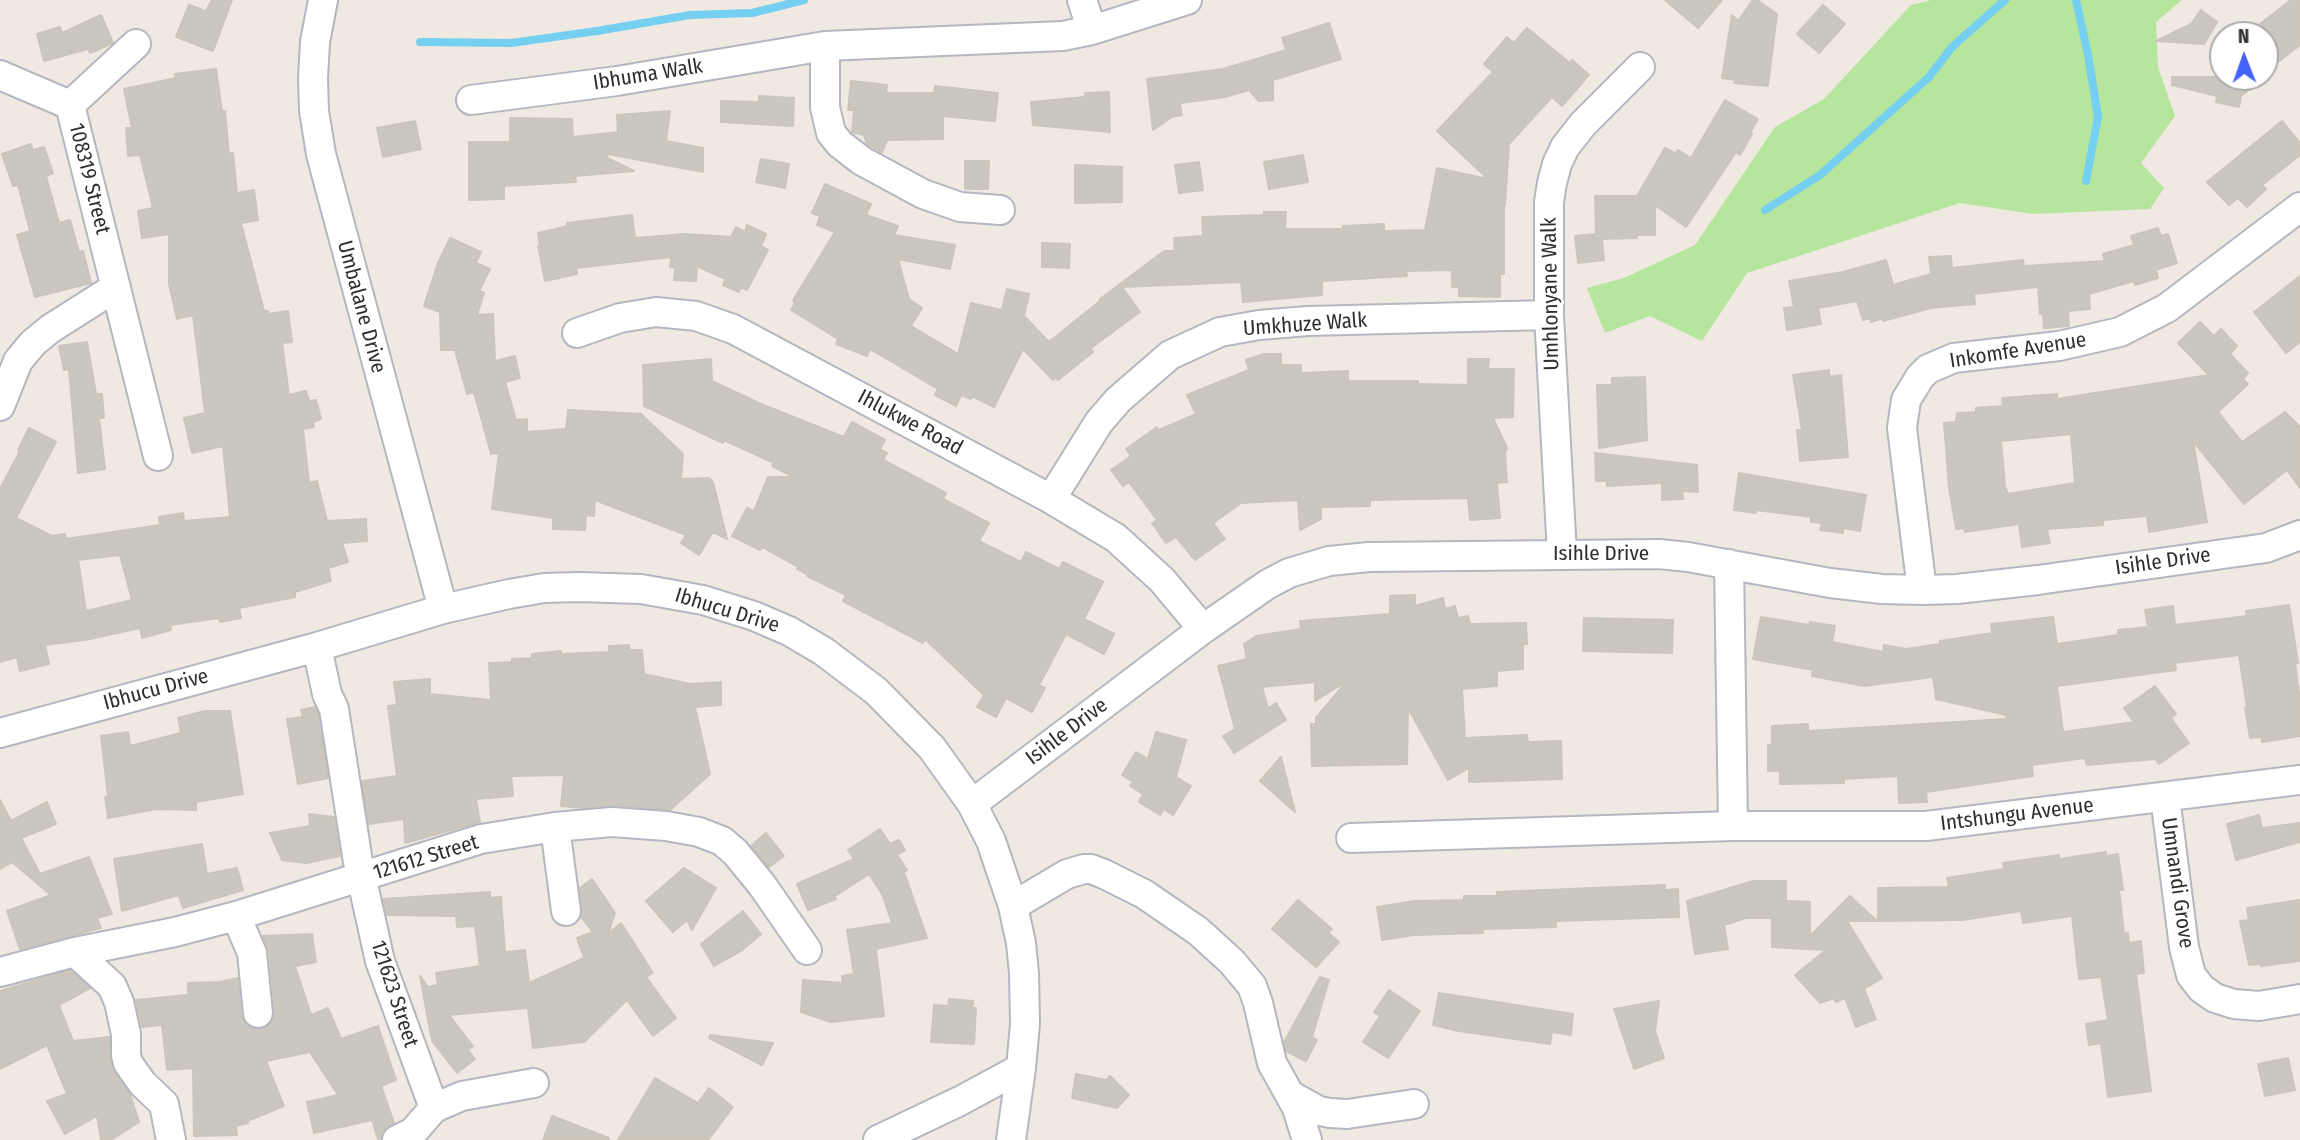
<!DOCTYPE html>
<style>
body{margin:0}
#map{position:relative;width:2300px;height:1140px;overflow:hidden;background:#efe9e1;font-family:"Fira Sans Condensed",sans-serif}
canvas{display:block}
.north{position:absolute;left:2209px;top:21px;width:70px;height:70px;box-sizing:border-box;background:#fff;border:2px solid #ababab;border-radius:50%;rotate:359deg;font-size:19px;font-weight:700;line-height:28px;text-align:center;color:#2e2e2e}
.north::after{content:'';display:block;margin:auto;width:24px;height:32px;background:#4264fb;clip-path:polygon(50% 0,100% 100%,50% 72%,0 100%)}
</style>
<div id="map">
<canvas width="2300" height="1140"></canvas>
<div class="north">N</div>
</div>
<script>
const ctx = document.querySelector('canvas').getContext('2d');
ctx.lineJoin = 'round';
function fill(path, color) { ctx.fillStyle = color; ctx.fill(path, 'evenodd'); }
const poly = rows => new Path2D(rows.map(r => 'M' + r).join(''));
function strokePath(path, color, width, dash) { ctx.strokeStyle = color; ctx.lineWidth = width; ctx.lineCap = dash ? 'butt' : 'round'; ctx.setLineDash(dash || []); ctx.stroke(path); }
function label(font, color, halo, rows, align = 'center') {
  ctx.font = font + ' "Fira Sans Condensed",sans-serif'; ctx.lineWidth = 5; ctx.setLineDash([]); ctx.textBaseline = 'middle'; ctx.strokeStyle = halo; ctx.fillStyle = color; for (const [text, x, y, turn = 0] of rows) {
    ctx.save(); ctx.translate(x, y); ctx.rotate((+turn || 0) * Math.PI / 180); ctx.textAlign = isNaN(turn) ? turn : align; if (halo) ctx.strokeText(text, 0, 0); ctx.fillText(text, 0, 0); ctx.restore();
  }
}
const green = poly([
 [1931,0,2182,0,2156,22,2158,67,2175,116,2141,163,2164,188,2150,209,2033,214,1960,203,1747,273,1702,341,1650,316,1605,333,1587,288,1624,278,1695,245,1775,127,1824,99,1911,5]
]);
const stream = poly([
 [2076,0,2088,55,2098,117,2086,181],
 [420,42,511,43,597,31,690,15,752,13,804,0],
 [1765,210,1820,175,1929,77,1952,47,2005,0]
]);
const building = poly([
 [212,0,232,0,213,51,176,37,189,5,206,11,212,0],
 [1665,0,1722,0,1698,28,1665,0],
 [1753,0,1757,0,1777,14,1768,86,1734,83,1736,80,1722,78,1732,15,1738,21,1753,0],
 [2291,0,2300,0,2300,45,2265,72,2265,30,2260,24,2291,0],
 [1823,5,1845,24,1819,53,1797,34,1823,5],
 [2201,10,2217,22,2204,44,2156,41,2191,24,2201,10],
 [101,15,113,43,90,53,88,49,44,61,37,34,60,27,62,33,101,15],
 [1329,23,1341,59,1273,80,1273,100,1259,101,1249,90,1225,97,1180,103,1182,115,1172,117,1153,130,1147,79,1223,69,1286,50,1282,38,1329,23],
 [1527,28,1570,63,1572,60,1589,75,1562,106,1552,97,1509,144,1505,205,1504,205,1504,274,1500,274,1500,297,1459,296,1459,287,1452,287,1452,270,1406,271,1407,276,1322,281,1322,295,1243,302,1241,282,1122,287,1140,312,1091,348,1093,352,1058,380,1056,377,1053,380,1023,349,994,407,972,396,971,399,961,395,956,406,935,395,938,389,870,349,867,356,836,344,838,339,791,310,795,303,793,301,795,297,835,232,817,225,820,216,812,213,825,184,871,204,866,215,898,226,894,235,955,245,950,269,898,259,909,299,922,308,911,326,958,354,971,303,1002,310,1007,289,1029,294,1024,316,1049,342,1100,301,1100,299,1164,251,1175,251,1174,238,1203,236,1202,217,1264,215,1264,212,1286,212,1285,229,1343,229,1343,226,1384,224,1384,231,1425,230,1437,168,1488,179,1437,131,1493,72,1484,64,1507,37,1514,43,1527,28],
 [216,69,222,111,225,111,229,154,233,153,237,193,254,190,258,220,241,223,264,311,268,311,268,314,288,311,292,342,282,343,289,395,306,391,309,401,316,400,321,419,313,422,314,427,303,429,309,483,317,481,327,521,366,519,367,541,342,543,348,562,328,568,331,581,295,592,295,597,239,608,241,618,220,622,219,618,170,625,171,630,142,638,140,628,85,640,45,645,49,664,20,671,17,657,0,662,0,489,20,451,18,450,29,428,56,442,16,518,52,536,65,534,66,539,160,525,159,517,183,513,184,521,230,517,223,446,192,453,184,418,205,413,193,315,177,319,169,284,169,234,142,238,138,211,153,208,140,155,128,156,126,128,132,128,124,89,176,78,175,74,216,69],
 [120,555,132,600,86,611,78,560,120,555],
 [2172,77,2266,77,2241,96,2239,107,2216,102,2217,96,2172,85,2172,77],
 [851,81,887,85,886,93,934,93,935,86,998,93,995,121,943,116,943,139,887,140,882,153,867,144,864,135,852,132,854,110,848,110,851,81],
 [1109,92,1110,132,1033,125,1031,102,1085,97,1085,93,1109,92],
 [759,96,794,98,793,126,721,122,721,101,759,102,759,96],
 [1725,100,1758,119,1750,133,1752,134,1740,155,1736,152,1686,227,1655,205,1655,235,1637,235,1637,238,1602,239,1604,260,1578,263,1575,236,1596,234,1595,196,1637,196,1665,148,1676,154,1678,150,1691,158,1725,100],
 [670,111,666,141,703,148,703,172,608,154,607,158,634,171,575,176,576,182,504,186,504,199,469,200,469,142,510,142,510,118,572,119,573,137,618,132,617,115,670,111],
 [415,121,421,149,383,157,377,128,415,121],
 [2282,121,2300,143,2300,155,2262,185,2266,189,2247,207,2238,198,2229,205,2207,182,2282,121],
 [31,144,33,150,44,147,53,173,46,176,59,223,70,220,79,252,83,251,91,283,35,297,17,235,30,231,18,185,13,186,2,154,31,144],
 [1303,155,1308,182,1269,189,1264,162,1303,155],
 [761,159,789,164,785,188,756,182,761,159],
 [965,161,989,161,988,189,965,189,965,161],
 [1199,162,1203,190,1179,193,1175,165,1199,162],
 [1075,165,1122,167,1122,202,1075,203,1075,165],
 [632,215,635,238,685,234,731,237,736,227,745,232,747,225,766,234,761,246,768,250,747,290,741,287,739,292,723,285,725,279,697,266,696,281,674,280,675,268,670,267,671,257,576,268,577,274,545,281,538,246,540,246,538,233,568,226,567,223,632,215],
 [2158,228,2161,236,2168,234,2177,263,2156,270,2158,278,2135,285,2134,281,2089,294,2090,309,2068,311,2069,326,2044,328,2043,313,2040,314,2038,287,1974,294,1975,304,1931,308,1883,321,1883,318,1871,322,1870,318,1863,320,1857,301,1818,308,1821,324,1787,330,1784,308,1794,307,1789,281,1843,272,1886,260,1893,285,1931,274,1929,257,1951,256,1952,268,2023,260,2024,266,2105,261,2103,254,2134,245,2131,236,2158,228],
 [450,238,481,252,476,263,490,269,479,291,484,293,477,315,493,314,495,361,515,356,520,378,505,382,516,420,527,419,527,432,566,429,568,410,641,414,683,454,681,479,709,478,713,482,727,539,713,532,699,555,681,543,686,535,595,500,594,516,586,515,585,530,553,529,553,518,492,509,499,453,491,454,474,392,467,394,455,350,441,350,440,312,424,306,438,263,450,238],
 [1042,243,1070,244,1069,268,1042,267,1042,243],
 [2300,276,2300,342,2286,353,2254,312,2300,276],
 [2200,322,2214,336,2221,329,2237,346,2230,354,2248,373,2243,379,2248,384,2218,412,2242,442,2285,412,2300,427,2300,488,2287,470,2244,504,2193,441,2207,522,2149,532,2147,516,2103,520,2103,525,2047,529,2050,543,2022,547,2019,524,1965,532,1964,528,1956,529,1949,488,1944,423,1956,422,1957,413,1976,412,1976,408,2003,406,2002,398,2057,394,2057,399,2209,375,2178,343,2200,322],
 [2071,434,2075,483,2008,494,2005,486,2001,441,2071,434],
 [87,342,96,394,102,394,104,418,99,418,105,469,78,473,69,369,64,370,59,346,87,342],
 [1264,354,1281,354,1281,365,1301,365,1301,373,1348,371,1348,381,1418,381,1418,384,1468,385,1468,359,1489,359,1488,369,1514,369,1513,417,1493,418,1507,448,1505,453,1507,482,1497,483,1500,518,1470,520,1468,498,1370,500,1370,506,1321,507,1321,519,1300,530,1298,500,1241,503,1213,523,1225,539,1195,560,1176,537,1166,543,1152,523,1157,520,1129,482,1123,486,1111,470,1131,456,1126,449,1157,427,1159,430,1196,414,1187,395,1249,370,1246,360,1264,354],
 [711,359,712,381,761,404,844,437,852,422,885,440,880,449,887,453,883,460,946,493,943,499,989,523,979,541,1021,562,1026,552,1059,569,1063,562,1103,582,1084,619,1114,634,1104,654,1066,634,1039,685,1045,688,1032,712,1006,698,996,717,977,707,984,695,925,639,923,643,843,601,846,595,807,576,807,574,797,569,798,567,762,547,760,550,732,536,747,508,754,511,768,477,794,477,772,466,774,463,724,440,723,443,644,406,643,365,711,359],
 [1829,370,1830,377,1841,375,1848,457,1800,461,1797,430,1802,430,1793,375,1829,370],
 [1645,377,1647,440,1599,448,1597,385,1612,385,1612,378,1645,377],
 [1595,453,1697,465,1698,492,1682,491,1683,499,1662,500,1662,483,1607,486,1607,481,1596,481,1595,453],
 [1739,473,1866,495,1860,531,1843,528,1843,533,1820,530,1822,523,1811,522,1811,517,1756,510,1756,513,1734,510,1739,473],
 [1415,595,1415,606,1443,598,1445,609,1455,606,1458,618,1468,616,1470,624,1526,623,1527,644,1523,644,1523,669,1497,671,1497,686,1462,689,1465,738,1527,735,1528,742,1561,741,1562,779,1469,782,1469,768,1448,780,1408,708,1407,764,1312,766,1311,724,1316,724,1316,718,1347,681,1315,701,1315,682,1262,687,1268,708,1276,703,1286,720,1234,753,1223,736,1235,729,1218,666,1247,659,1244,644,1256,636,1301,629,1300,621,1390,614,1390,596,1415,595],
 [2289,605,2298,663,2295,664,2300,700,2300,736,2262,742,2261,737,2250,738,2245,708,2247,707,2239,655,2175,663,2176,670,2057,686,2063,732,2134,722,2124,708,2155,686,2176,714,2171,718,2189,743,2159,764,2155,759,2087,765,2085,758,2032,765,2033,776,1926,792,1927,802,1899,803,1898,776,1844,779,1844,783,1780,784,1780,771,1768,771,1768,745,1772,745,1772,726,1808,724,1808,731,2006,719,2006,715,1936,699,1933,677,1864,686,1812,676,1813,670,1753,659,1761,617,1809,625,1810,622,1835,626,1832,642,1883,652,1884,645,1906,649,1940,644,1940,641,1992,633,1991,624,2053,617,2057,644,2118,635,2118,630,2148,627,2145,610,2173,606,2175,625,2247,616,2246,611,2289,605],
 [1584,618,1673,620,1672,653,1583,651,1584,618],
 [629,645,630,650,642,650,644,674,690,684,721,682,721,705,695,707,710,774,670,810,613,805,582,808,561,806,564,775,511,776,513,796,476,799,480,822,405,843,404,819,369,824,362,781,397,776,388,706,397,705,394,682,430,679,430,694,491,700,489,663,512,662,512,659,532,658,532,654,561,651,561,654,609,652,609,646,629,645],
 [315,707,318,714,328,778,298,784,287,719,303,717,301,710,315,707],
 [205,711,230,711,243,794,196,802,196,810,156,809,108,818,105,797,108,796,101,736,128,732,130,746,181,733,178,718,205,711],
 [1156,732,1186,740,1176,777,1191,786,1173,815,1164,809,1160,815,1139,802,1143,794,1130,786,1133,782,1122,775,1136,752,1148,759,1156,732],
 [1281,757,1295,812,1260,781,1281,757],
 [0,800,11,821,47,802,56,824,21,838,40,874,89,857,112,914,97,918,101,928,20,949,7,911,51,895,12,862,0,869,0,800],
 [309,814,334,817,340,856,306,863,282,860,270,833,310,826,309,814],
 [2259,815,2262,828,2300,823,2300,842,2236,860,2227,824,2259,815],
 [880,829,890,844,899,840,905,850,897,855,907,870,904,872,927,938,876,949,884,1016,831,1022,801,1012,803,980,843,983,842,976,854,974,847,930,892,923,882,894,869,874,835,896,836,899,808,910,797,884,854,859,848,850,880,829],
 [766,833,784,856,769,867,751,846,766,833],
 [202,844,207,874,237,868,243,890,183,908,179,895,122,911,114,859,202,844],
 [2106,852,2106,856,2118,854,2123,890,2119,890,2124,933,2128,933,2129,943,2141,941,2144,973,2136,974,2151,1091,2108,1097,2101,1043,2089,1045,2086,1024,2108,1020,2101,977,2079,979,2072,916,2023,923,2021,911,1962,920,1878,921,1878,888,1949,887,1947,878,2004,869,2003,863,2059,855,2059,859,2106,852],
 [684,868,716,888,692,930,687,920,673,932,646,901,684,868],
 [592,879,615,913,608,934,621,923,653,973,646,977,676,1018,653,1036,627,1000,584,1042,533,1048,528,1008,449,1015,473,1046,468,1050,475,1059,457,1073,432,1041,420,976,428,987,438,985,436,973,480,966,475,926,457,927,456,916,387,915,383,899,490,892,490,898,501,897,505,952,525,950,529,983,584,958,577,938,593,932,581,917,582,909,580,888,592,879],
 [1753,881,1786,881,1786,901,1810,902,1810,936,1850,896,1877,921,1847,921,1882,978,1864,989,1876,1019,1856,1027,1845,998,1836,1002,1834,998,1820,1003,1795,975,1826,950,1772,947,1772,918,1746,918,1724,925,1728,949,1695,954,1687,901,1753,881],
 [1665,885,1665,890,1678,889,1679,917,1556,921,1556,927,1483,929,1483,933,1414,935,1382,940,1377,907,1415,901,1464,900,1464,896,1497,896,1497,892,1665,885],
 [1298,900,1332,929,1328,933,1339,942,1316,967,1272,929,1298,900],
 [2300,900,2300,961,2261,966,2261,964,2249,965,2240,921,2249,920,2247,908,2300,900],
 [743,911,761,934,741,951,714,966,701,944,743,911],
 [312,934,316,962,295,966,311,1015,328,1008,341,1039,378,1026,396,1080,381,1086,394,1123,384,1130,381,1138,378,1139,372,1120,314,1133,307,1102,338,1095,310,1052,266,1061,284,1106,247,1121,248,1123,236,1126,237,1135,194,1136,193,1068,167,1070,162,1025,142,1027,136,1000,188,995,188,983,220,982,238,978,241,1015,244,1022,252,1028,260,1029,267,1027,273,1020,275,1012,269,951,263,936,312,934],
 [70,970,90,988,59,1005,73,1041,109,1037,112,1067,130,1094,139,1122,111,1140,101,1140,97,1116,65,1134,47,1101,67,1094,47,1045,0,1069,0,991,70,970],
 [1320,977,1329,980,1312,1037,1317,1040,1306,1061,1286,1051,1284,1042,1320,977],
 [1389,990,1420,1011,1388,1058,1363,1042,1380,1016,1374,1012,1389,990],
 [1439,993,1573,1014,1571,1035,1552,1032,1550,1044,1459,1031,1433,1025,1439,993],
 [949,999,973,1001,972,1008,976,1008,974,1044,931,1042,934,1005,948,1006,949,999],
 [1659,1001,1655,1031,1664,1058,1634,1069,1614,1009,1659,1001],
 [710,1035,773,1043,762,1065,709,1038,710,1035],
 [2288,1058,2295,1090,2265,1096,2258,1064,2288,1058],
 [1076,1074,1106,1080,1110,1076,1129,1095,1117,1108,1072,1098,1076,1074],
 [655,1078,698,1103,709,1088,733,1107,708,1140,618,1140,655,1078],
 [552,1116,609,1138,608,1140,543,1140,552,1116]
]);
const street = poly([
 [323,0,315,42,313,78,314,111,321,154,443,609],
 [1082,0,1092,30],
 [825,46,825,107,831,133,840,144,862,161,923,194,960,207,1000,210],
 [0,75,70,105,158,456],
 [471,100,617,81,825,46,1063,36,1092,30,1187,0],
 [70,105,136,44],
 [577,333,620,318,656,312,696,316,733,329,1051,499,1116,538,1162,580,1203,629],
 [0,406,18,361,33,343,50,329,116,287],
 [1051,499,1099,422,1118,400,1170,355,1220,332,1259,325,1308,321,1549,315],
 [1562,554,1549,315,1549,202,1552,183,1557,164,1565,147,1583,124,1640,67],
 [1729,564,1733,826],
 [1922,590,1902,428,1906,400,1920,377,1928,369,1954,358,2059,346,2120,332,2167,308,2300,207],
 [317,647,327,694,334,709,358,862,380,961,434,1108],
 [0,733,317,647,443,609,509,594,544,588,579,587,641,589,703,600,754,616,789,631,823,651,876,691,932,748,972,804,991,841,1013,906,1021,943,1024,973,1025,1024,1021,1068,1011,1140],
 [2165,797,2184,947,2191,975,2202,989,2215,998,2234,1004,2259,1006,2300,999],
 [972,804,1203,629,1268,584,1289,573,1329,561,1369,557,1659,554,1688,557,1830,583,1882,589,1922,590,1957,589,2038,580,2266,548,2300,535],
 [555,827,566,911],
 [1351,838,1733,826,1926,826,2300,780],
 [1013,906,1067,874,1084,869,1091,869,1104,874,1144,894,1198,931,1232,962,1252,986,1258,1003,1272,1063,1297,1108,1307,1140],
 [236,916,252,953,258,1013],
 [75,952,112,986,119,1002,126,1034,126,1055,128,1063,142,1083,164,1104,171,1140],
 [0,972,75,952,175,932,236,916,481,839,555,827,612,822,666,826,699,832,722,841,735,852,762,885,807,950],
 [1290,1095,1319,1111,1330,1113,1347,1114,1414,1104],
 [397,1140,413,1132,434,1108,462,1096,534,1083],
 [878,1140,960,1101,1021,1068]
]);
const streetNames = [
 ["Ibhuma Walk",648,75,-9],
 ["108319 Street",89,179,76],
 ["Umhlonyane Walk",1551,294,-91],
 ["Umbalane Drive",361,307,75],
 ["Umkhuze Walk",1305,325,-4],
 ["Inkomfe Avenue",2018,351,-9],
 ["Ihlukwe Road",910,423,28],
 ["Isihle Drive",1601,554],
 ["Isihle Drive",2163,562,-8],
 ["Ibhucu Drive",727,611,17],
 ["Ibhucu Drive",156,690,-15],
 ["Isihle Drive",1067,732,-37],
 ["Intshungu Avenue",2017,815,-7],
 ["121612 Street",426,858,-17],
 ["Umnandi Grove",2177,883,82],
 ["121623 Street",394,994,72]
];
fill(green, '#b6e59e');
strokePath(stream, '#75cff0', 8);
fill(building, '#cbc7bf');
strokePath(building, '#cbc5ba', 2);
strokePath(street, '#b4b7c1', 32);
strokePath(street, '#fff', 28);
label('21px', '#2e2e2e', '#fff', streetNames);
</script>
